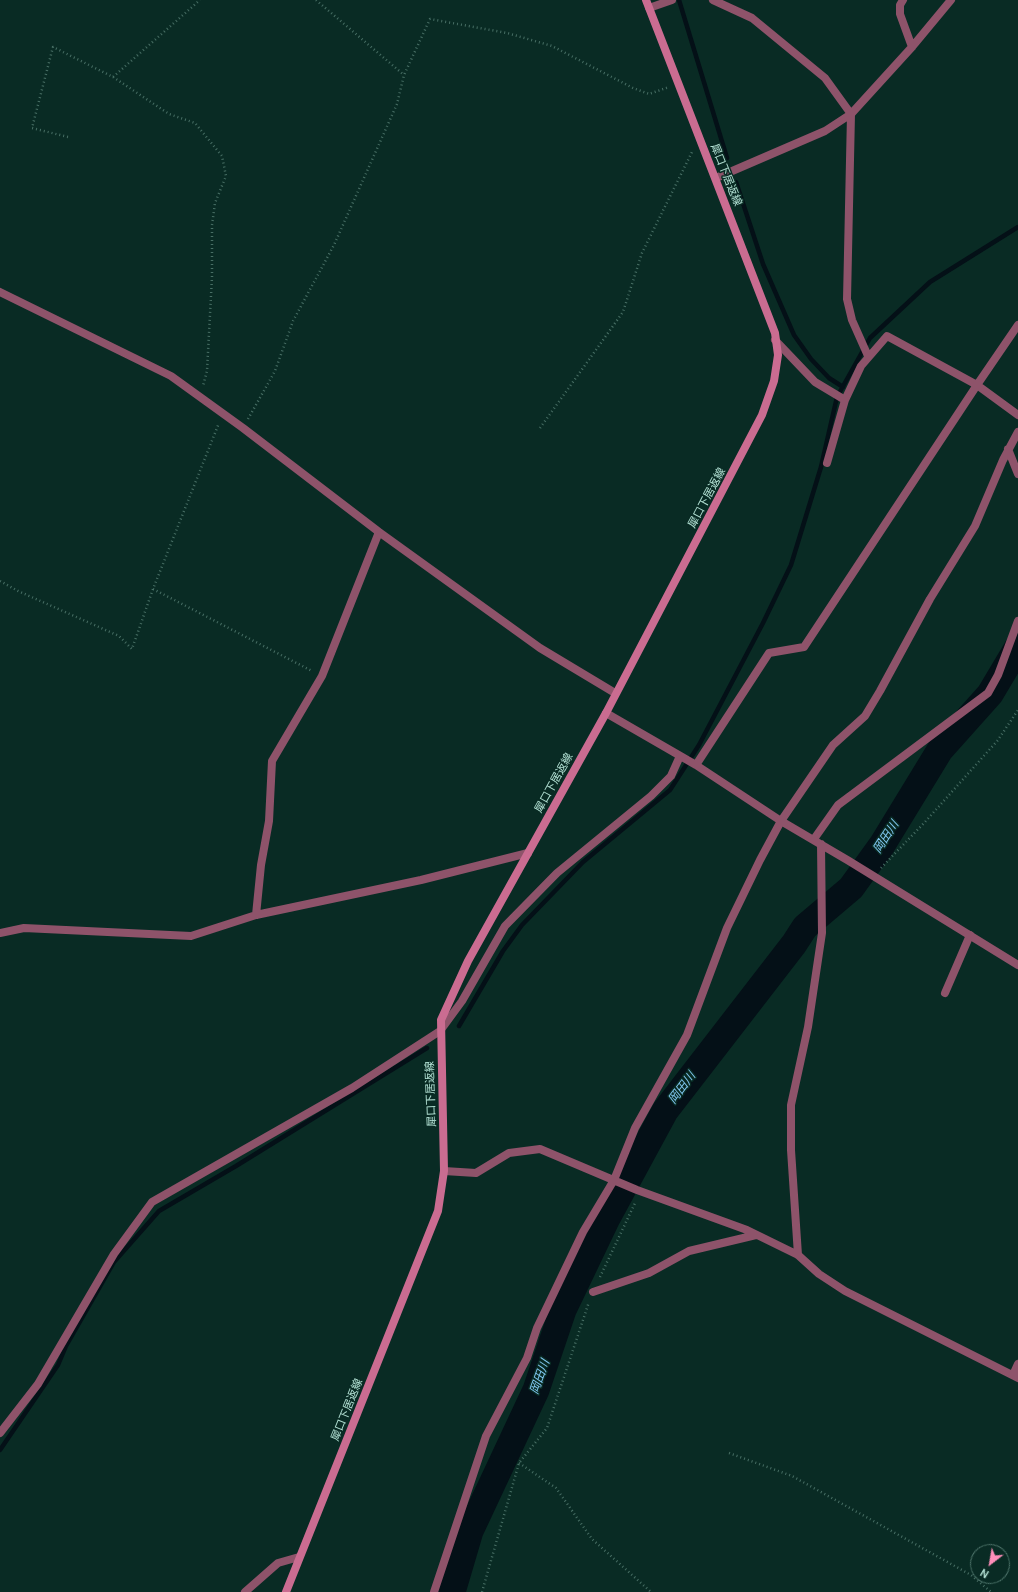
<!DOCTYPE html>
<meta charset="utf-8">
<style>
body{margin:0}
#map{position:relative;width:1018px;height:1592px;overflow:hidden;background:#092b24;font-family:Cabin,sans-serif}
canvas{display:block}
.north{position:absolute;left:970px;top:1544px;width:40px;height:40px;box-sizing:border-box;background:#092b24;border:1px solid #4d746a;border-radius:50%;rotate:211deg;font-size:11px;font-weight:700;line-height:16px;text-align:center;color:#b3e1d4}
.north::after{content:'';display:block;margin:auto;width:14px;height:18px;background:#ff8eba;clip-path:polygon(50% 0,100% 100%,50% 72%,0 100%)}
</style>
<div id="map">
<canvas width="1018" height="1592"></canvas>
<div class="north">N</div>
</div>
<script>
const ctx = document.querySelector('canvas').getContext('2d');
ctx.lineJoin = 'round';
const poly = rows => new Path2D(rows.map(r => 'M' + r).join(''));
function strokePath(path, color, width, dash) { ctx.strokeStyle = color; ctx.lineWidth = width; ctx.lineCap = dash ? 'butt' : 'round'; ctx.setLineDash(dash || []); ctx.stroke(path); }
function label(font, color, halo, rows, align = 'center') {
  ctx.font = font + ' Cabin,"Noto Sans JP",sans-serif'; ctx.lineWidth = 3; ctx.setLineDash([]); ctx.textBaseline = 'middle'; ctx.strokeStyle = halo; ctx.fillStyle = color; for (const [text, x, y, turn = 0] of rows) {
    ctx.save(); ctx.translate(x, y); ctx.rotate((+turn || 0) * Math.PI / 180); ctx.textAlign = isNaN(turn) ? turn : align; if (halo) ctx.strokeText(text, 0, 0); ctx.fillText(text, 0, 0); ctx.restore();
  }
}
const stream = poly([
 [679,0,727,158],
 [736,182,763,264,794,335,811,359,829,378,843,387],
 [459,1026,503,951,522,925,583,862,670,790,699,745,763,623,791,565,821,467,837,397,870,338,930,282,1018,227],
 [0,1450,58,1365,66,1346,114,1262,159,1211,236,1166,427,1048]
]);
const river = poly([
 [452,1592,470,1531,536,1390,563,1310,607,1218,665,1111,794,944,805,927,851,888,882,845,940,750,990,694,1018,647]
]);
const path = poly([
 [316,0,404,75],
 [113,77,169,114,195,123,222,156,226,176,215,203,212,225,212,277,207,371,203,386],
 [68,137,32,128,53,47,113,77,200,0],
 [248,419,275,371,293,321,334,245,397,104,404,75,430,19,507,33,552,46,633,88,649,94,669,87],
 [540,428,623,312,642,253,693,150],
 [0,581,18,591,119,636,132,649,153,589,219,423],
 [153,589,312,671],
 [881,868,925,822,998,740,1018,710],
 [600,1277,636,1201],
 [729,1453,792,1476,971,1575,991,1592],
 [519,1463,556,1488,592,1539,651,1592],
 [482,1592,519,1463,547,1428,589,1302]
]);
const service = poly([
 [945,993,970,935]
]);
const minor = poly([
 [713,0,752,18,825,78,851,114,847,299,852,320,868,356],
 [903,0,900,5,900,14,912,47],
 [649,8,672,0],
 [716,178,825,131,851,114,912,47,951,0],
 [0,292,171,376,243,428,379,532,540,648,615,693],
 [775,340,815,382,845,400],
 [1008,449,1018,474],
 [827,463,845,400,861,366,887,336,977,385,1018,415],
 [606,713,696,765,781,821,849,861,1018,965],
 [696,765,769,653,804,647,977,385,1018,325],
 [814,839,838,805,988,693,998,675,1018,621],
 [256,915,261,865,269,821,272,761,322,676,379,532],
 [0,933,24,928,191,936,256,915,421,880,528,853],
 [444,1171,476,1173,509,1153,540,1149,637,1190,747,1230,798,1255,819,1274,845,1291,1018,1378],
 [798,1255,791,1150,791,1105,808,1027,822,933,821,844],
 [593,1292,649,1273,689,1251,756,1235],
 [1013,1375,1018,1364],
 [0,1433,38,1384,114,1254,152,1202,352,1088,440,1031,462,1001,505,926,557,873,651,796,671,776,680,756],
 [245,1592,278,1563,299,1557],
 [434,1592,486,1436,527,1358,537,1328,583,1232,614,1180,635,1128,687,1035,727,928,760,860,781,821,833,745,865,716,880,691,930,599,975,526,1003,460,1018,432]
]);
const secondary = poly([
 [286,1592,438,1211,444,1171,441,1020,468,961,606,713,762,415,774,381,778,355,775,333,646,0]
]);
const streetNames = [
 ["犀口下居返線",726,175,68],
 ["犀口下居返線",707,498,-62],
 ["犀口下居返線",554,783,-61],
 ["犀口下居返線",431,1094,-92],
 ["犀口下居返線",347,1410,-68]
];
const waterNames = [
 ["岡田川",886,837,-57],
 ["岡田川",682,1088,-53],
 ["岡田川",540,1377,-70]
];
strokePath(stream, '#041017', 4.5);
strokePath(river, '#041017', 27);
strokePath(path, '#486f65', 2.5, [1, 3]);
strokePath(service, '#8e536a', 8);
strokePath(minor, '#8e536a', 8);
strokePath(secondary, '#ca6c91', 8);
label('11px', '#b3e1d4', '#092b24', streetNames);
label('italic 12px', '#82c8f3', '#092b24', waterNames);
</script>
